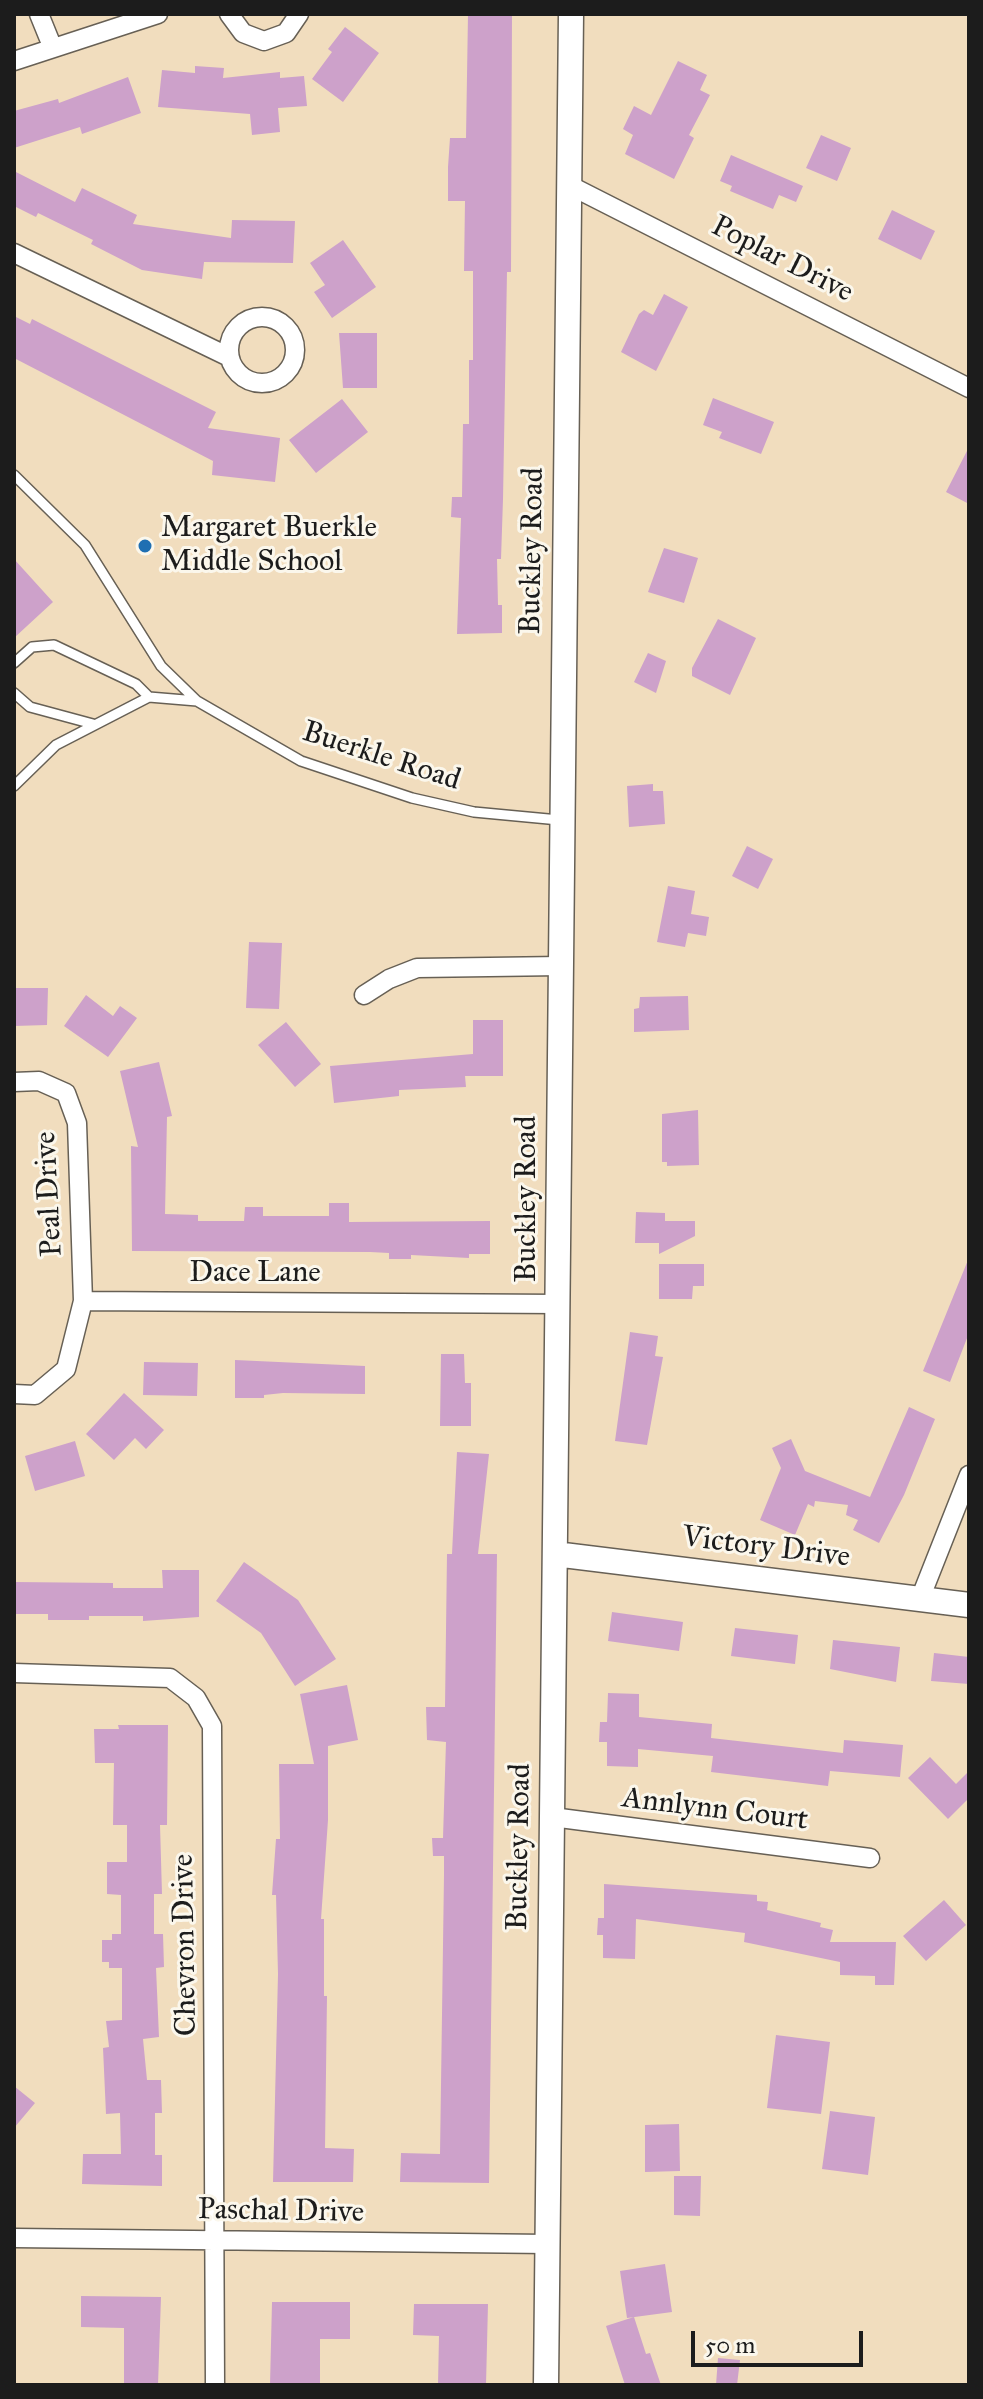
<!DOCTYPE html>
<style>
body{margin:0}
#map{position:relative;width:983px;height:2399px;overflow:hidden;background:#f1ddbe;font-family:"IM FELL Great Primer",serif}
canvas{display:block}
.frame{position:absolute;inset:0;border:16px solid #1c1c1c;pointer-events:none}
.scale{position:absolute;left:691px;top:2331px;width:172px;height:36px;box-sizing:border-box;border:4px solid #1c1c1c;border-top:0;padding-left:10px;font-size:24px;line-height:28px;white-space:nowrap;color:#1c1c1c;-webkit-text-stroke:6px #fbf7ec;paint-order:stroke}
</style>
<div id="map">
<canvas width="983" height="2399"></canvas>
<div class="frame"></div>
<div class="scale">50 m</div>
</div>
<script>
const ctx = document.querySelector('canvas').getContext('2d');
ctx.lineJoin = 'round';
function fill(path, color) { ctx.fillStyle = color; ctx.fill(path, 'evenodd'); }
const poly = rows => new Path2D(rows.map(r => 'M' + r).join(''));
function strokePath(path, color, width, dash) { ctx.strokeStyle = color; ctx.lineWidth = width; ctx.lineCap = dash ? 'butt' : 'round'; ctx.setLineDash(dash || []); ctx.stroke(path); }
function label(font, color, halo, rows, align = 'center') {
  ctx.font = font + ' "IM FELL Great Primer",serif'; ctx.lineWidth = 6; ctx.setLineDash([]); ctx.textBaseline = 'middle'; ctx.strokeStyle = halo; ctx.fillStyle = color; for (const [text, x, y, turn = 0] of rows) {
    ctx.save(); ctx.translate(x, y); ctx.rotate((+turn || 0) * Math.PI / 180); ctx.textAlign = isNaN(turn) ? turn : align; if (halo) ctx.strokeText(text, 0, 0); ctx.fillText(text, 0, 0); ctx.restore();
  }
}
const building = poly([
 [468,14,512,14,511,272,507,272,503,499,501,559,497,559,498,605,502,605,502,633,457,634,461,518,451,517,452,497,462,497,463,424,469,424,469,360,473,360,473,271,464,271,465,201,448,201,448,167,450,138,466,138],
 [345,27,379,53,343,102,312,79,332,52,328,49],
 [678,61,707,75,700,90,710,95,689,135,694,138,674,179,625,154,633,135,623,129,634,106,651,115],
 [195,66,224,68,223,78,280,72,280,78,304,76,307,106,278,108,280,132,252,135,250,114,158,107,162,70,195,73],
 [128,77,141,113,82,134,80,127,14,148,14,111,58,99,59,103],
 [821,135,851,148,837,181,806,168],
 [731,155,803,186,796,202,779,195,773,209,730,191,732,186,720,181],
 [14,171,75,202,82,188,137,215,133,224,231,238,232,220,295,221,293,263,204,262,202,279,142,270,91,244,93,240,38,213,36,217,14,206],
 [892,210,935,231,921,260,878,239],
 [343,240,376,287,332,318,314,292,325,285,310,263],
 [664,294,688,307,656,371,621,352,639,314,644,310,653,315],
 [14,316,30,324,32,319,216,412,208,428,280,438,275,482,212,475,213,461,14,358],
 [339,333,377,333,377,388,343,388],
 [713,398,774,422,761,454,719,438,722,432,703,425],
 [342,399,368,432,316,473,289,440],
 [969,447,969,504,946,492],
 [664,548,698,558,684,603,648,592],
 [14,559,53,602,14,638],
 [718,619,756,638,730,695,692,676,692,668],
 [648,653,666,661,656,693,634,682],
 [653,784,653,791,663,791,665,824,629,827,627,786],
 [747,846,773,859,758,889,732,876],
 [668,886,695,891,691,914,709,917,706,936,688,933,685,947,657,942],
 [249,942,282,943,279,1009,246,1008],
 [14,988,48,988,47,1025,14,1026],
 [86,995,113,1016,120,1006,137,1018,108,1057,64,1026],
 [688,996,689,1030,634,1032,634,1009,639,1008,640,997],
 [473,1020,503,1020,503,1076,465,1076,466,1087,399,1090,399,1096,334,1103,330,1066,473,1054],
 [286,1022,321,1064,295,1087,258,1045],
 [159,1062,172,1116,167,1117,165,1214,198,1215,198,1221,244,1221,245,1207,263,1207,263,1216,329,1216,329,1203,349,1203,349,1222,490,1221,490,1254,469,1254,469,1258,411,1255,411,1259,389,1259,389,1253,370,1252,132,1251,131,1146,138,1147,120,1071],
 [698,1110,699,1165,667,1166,667,1162,662,1162,662,1114],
 [636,1212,665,1213,665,1221,695,1221,695,1236,659,1254,659,1243,635,1243],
 [968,1260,969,1333,950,1382,923,1371],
 [659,1264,704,1264,704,1286,693,1286,692,1299,659,1299],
 [630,1332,658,1336,655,1356,663,1357,647,1445,615,1441],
 [441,1354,464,1354,465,1383,471,1383,471,1426,440,1426],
 [235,1360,365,1366,365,1394,283,1393,264,1395,264,1398,235,1398],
 [144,1362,198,1363,197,1396,143,1395],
 [124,1393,164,1430,146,1449,135,1438,114,1460,86,1434],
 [909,1407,935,1419,904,1495,879,1543,853,1530,858,1520,846,1515,848,1505,815,1501,814,1507,808,1504,795,1535,760,1520,781,1468,772,1448,791,1439,805,1471,870,1497],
 [75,1441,85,1476,35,1491,25,1456],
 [457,1452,489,1454,478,1554,497,1554,489,2183,400,2182,401,2153,440,2154,444,1875,444,1856,433,1856,432,1838,443,1838,446,1742,427,1740,426,1707,445,1707,447,1554,452,1554],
 [244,1562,298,1600,336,1659,295,1686,261,1633,216,1601],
 [162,1570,199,1570,199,1617,143,1621,143,1616,89,1616,89,1620,48,1620,48,1614,14,1614,14,1582,113,1583,113,1588,163,1588],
 [612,1612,683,1622,679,1651,608,1641],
 [735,1628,798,1635,795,1664,731,1656],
 [833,1640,900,1647,896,1682,830,1669],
 [934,1653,969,1657,969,1684,931,1681],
 [347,1685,358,1740,328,1746,328,1820,321,1919,324,1919,324,1996,327,1996,325,2148,354,2149,353,2182,273,2182,278,1974,276,1895,272,1895,276,1839,280,1839,279,1764,314,1764,300,1694],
 [608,1693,639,1694,639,1717,712,1724,711,1738,843,1753,844,1740,903,1745,900,1777,830,1771,828,1786,711,1772,713,1756,638,1749,638,1767,607,1766,607,1742,599,1742,600,1722,607,1722],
 [118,1725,168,1725,167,1825,160,1825,162,1894,154,1894,154,1934,163,1934,164,1967,156,1968,159,2037,143,2039,147,2080,161,2080,162,2113,155,2113,155,2155,162,2155,162,2186,82,2184,83,2154,121,2154,120,2113,106,2114,103,2048,109,2047,106,2021,122,2020,122,1968,109,1968,109,1962,102,1962,102,1940,112,1940,112,1934,121,1934,121,1895,107,1894,107,1862,127,1862,127,1825,113,1825,114,1763,95,1763,94,1729,119,1729],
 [930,1757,956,1784,969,1771,969,1798,948,1819,908,1778],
 [604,1884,757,1895,757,1901,768,1902,767,1910,821,1923,820,1927,833,1930,830,1942,896,1942,894,1985,875,1985,875,1976,840,1975,840,1962,744,1942,745,1933,636,1919,635,1959,603,1958,603,1935,597,1935,598,1918,604,1918],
 [944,1900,966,1925,926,1961,903,1936],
 [776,2035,830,2042,821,2114,767,2108],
 [14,2086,35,2103,14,2128],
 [830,2111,875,2117,868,2175,822,2169],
 [679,2124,680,2171,645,2172,645,2125],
 [674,2176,701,2176,700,2216,674,2215],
 [665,2264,672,2312,627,2318,620,2271],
 [81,2296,161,2297,158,2385,124,2385,124,2328,81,2327],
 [272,2302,350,2302,350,2339,320,2339,320,2385,270,2385],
 [414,2304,488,2304,486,2385,438,2385,439,2336,413,2335],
 [634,2317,646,2354,650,2353,661,2385,625,2385,606,2326],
 [718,2358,740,2360,737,2385,716,2385]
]);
const service = poly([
 [14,475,85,545,161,666,197,701,301,761,412,798,474,812,559,820],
 [14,663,32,647,54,645,136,684,149,697],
 [14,693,30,707,93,724],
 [14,786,56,745,149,697,197,701]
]);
const minor = poly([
 [39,14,52,46],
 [229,14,243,33,264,41,286,33,299,14],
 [14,61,158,14],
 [569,185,969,388],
 [14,253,229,357],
 '229 350a33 33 0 1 1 66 0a33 33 0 1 1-66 0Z',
 [364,995,389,979,417,968,561,966],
 [14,1082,39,1081,66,1093,77,1123,83,1301,66,1369,35,1395,14,1394],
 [83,1301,559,1304],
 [920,1599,969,1475],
 [14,1673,170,1678,196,1698,212,1726,215,2385],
 [552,1817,870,1858],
 [14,2238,548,2244]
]);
const tertiary = poly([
 [555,1554,969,1605],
 [546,2385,571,14]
]);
const markers = [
 [145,546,8,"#1f6fb2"]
];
const streetNames = [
 ["Poplar Drive",782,260,27],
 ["Buckley Road",533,551,-89],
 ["Buerkle Road",381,757,18],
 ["Peal Drive",50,1194,-93],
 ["Buckley Road",528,1199,-90],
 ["Dace Lane",255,1274],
 ["Victory Drive",766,1548,7],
 ["Annlynn Court",715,1810,7],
 ["Buckley Road",520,1847,-89],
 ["Chevron Drive",186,1945,-91],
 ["Paschal Drive",281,2212,1]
];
const poiNames = [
 ["Margaret Buerkle",161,529],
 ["Middle School",161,563]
];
fill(building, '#cda1ca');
strokePath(service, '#676055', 12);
strokePath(minor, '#676055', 21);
strokePath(tertiary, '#676055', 27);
strokePath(service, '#fff', 9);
strokePath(minor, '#fff', 18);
strokePath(tertiary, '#fff', 24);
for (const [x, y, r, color] of markers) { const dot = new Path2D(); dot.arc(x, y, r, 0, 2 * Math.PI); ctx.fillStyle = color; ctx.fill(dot); strokePath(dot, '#fbf7ec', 3); }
label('30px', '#1c1c1c', '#fbf7ec', streetNames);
label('30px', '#1c1c1c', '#fbf7ec', poiNames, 'left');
</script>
